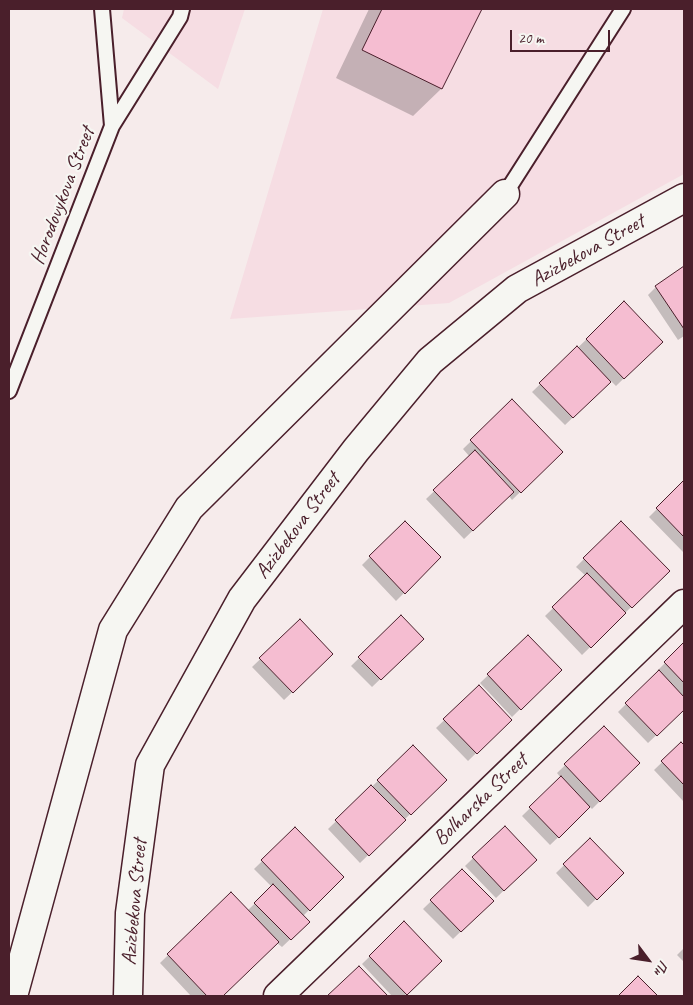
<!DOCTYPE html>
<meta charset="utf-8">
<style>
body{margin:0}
#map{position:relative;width:693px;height:1005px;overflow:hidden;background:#f6ebeb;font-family:Caveat,sans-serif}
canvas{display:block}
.frame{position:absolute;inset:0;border:10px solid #4a1f2b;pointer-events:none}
.north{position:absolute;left:623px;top:935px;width:50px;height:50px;-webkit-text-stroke:4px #f6f6f2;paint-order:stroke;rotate:121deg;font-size:14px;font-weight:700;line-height:20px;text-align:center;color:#4a1f2b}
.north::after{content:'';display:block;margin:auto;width:18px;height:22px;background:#4a1f2b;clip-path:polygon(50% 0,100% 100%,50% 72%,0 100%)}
.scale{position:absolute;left:510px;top:30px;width:100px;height:22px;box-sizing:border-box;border:2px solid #4a1f2b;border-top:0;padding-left:6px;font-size:15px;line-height:18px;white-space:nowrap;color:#4a1f2b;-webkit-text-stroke:4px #f6f6f2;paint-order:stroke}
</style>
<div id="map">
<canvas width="693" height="1005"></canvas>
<div class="frame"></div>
<div class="north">Пн</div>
<div class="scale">20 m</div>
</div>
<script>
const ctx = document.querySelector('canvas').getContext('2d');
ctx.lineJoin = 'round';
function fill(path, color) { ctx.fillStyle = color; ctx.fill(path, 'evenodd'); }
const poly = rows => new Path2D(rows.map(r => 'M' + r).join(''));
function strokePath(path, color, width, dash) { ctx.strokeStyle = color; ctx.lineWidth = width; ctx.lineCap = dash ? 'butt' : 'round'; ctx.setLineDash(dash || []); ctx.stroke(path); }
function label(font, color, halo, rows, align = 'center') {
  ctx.font = font + ' Caveat,sans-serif'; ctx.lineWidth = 4.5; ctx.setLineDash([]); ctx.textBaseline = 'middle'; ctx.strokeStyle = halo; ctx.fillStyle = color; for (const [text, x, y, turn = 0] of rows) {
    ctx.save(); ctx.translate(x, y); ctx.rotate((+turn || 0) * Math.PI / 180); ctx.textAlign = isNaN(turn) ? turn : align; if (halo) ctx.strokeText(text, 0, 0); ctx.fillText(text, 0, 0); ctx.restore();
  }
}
const built = poly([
 [124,9,245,9,218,89,122,18],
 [323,9,684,9,684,174,449,303,230,319]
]);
const shadow = poly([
 [369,9,480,9,441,89,413,116,336,78],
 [684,267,684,336,678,340,648,295,656,287],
 [624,303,661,342,616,386,611,381,565,425,532,392],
 [512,401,561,452,512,500,509,496,464,539,426,499,470,457,463,449],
 [684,482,684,553,649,517],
 [405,522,440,557,396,601,362,565],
 [621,522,668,571,582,655,545,616,586,576,576,567],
 [401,617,422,639,372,687,351,666],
 [300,621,332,654,284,700,252,667],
 [528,637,560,670,512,717,480,683],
 [684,644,684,709,648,743,618,712,658,672,657,671],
 [479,687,510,720,468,761,436,728],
 [604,728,638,763,592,809,590,807,550,845,522,816,561,778,557,773],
 [681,744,684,747,684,802,654,770],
 [413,747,445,780,360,863,328,829],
 [505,827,528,867,496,898,465,866],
 [295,829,342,877,303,916,300,930,282,947,277,943,222,996,191,996,160,963,231,894,247,911,272,887,254,869],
 [590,840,622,873,588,907,556,873],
 [462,871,492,901,453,939,423,909],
 [404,923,440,961,404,996,392,996,362,964],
 [684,948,684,962,677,955],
 [359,967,387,996,329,996]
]);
const building = poly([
 [382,9,482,9,442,89,362,50,382,9],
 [684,266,684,329,655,286,684,266],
 [624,301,663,342,624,379,586,339,624,301],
 [577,346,611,382,573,418,539,383,577,346],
 [512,399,563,452,521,493,470,440,512,399],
 [475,450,514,492,473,531,433,490,475,450],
 [684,480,684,537,656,508,684,480],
 [405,521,441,557,405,594,369,556,405,521],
 [621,521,670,571,632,608,583,558,621,521],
 [587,573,626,613,591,648,552,607,587,573],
 [401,615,424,639,381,680,358,657,401,615],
 [300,619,333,654,293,693,259,658,300,619],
 [528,635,562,670,521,710,487,674,528,635],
 [684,642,684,683,664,662,684,642],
 [659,670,684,697,684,710,657,736,625,703,659,670],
 [479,685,512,720,477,754,443,719,479,685],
 [604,726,640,763,600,802,564,764,604,726],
 [681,742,684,745,684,785,661,761,681,742],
 [413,745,447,780,411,815,377,780,413,745],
 [561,776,590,807,559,838,529,807,561,776],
 [371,785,406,820,369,856,335,820,371,785],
 [505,826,537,860,504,891,472,857,505,826],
 [295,827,344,877,310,911,261,860,295,827],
 [590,838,624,873,597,900,563,864,590,838],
 [462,869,494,901,461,932,430,900,462,869],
 [273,884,310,922,291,940,254,903,273,884],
 [231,892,279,942,223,996,207,996,167,954,231,892],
 [404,921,442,961,407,995,369,956,404,921],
 [359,966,388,996,327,996,359,966],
 [638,976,658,996,618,996,638,976]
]);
const service = poly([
 [112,126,180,17,182,9],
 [505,194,623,9],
 [9,391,112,126,102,9]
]);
const minor = poly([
 [13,996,113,630,189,508,505,194],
 [128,996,130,913,150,765,242,599,356,450,430,361,517,289,684,198],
 [278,996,684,604]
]);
const streetNames = [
 ["Horodovykova Street",63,196,-69],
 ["Azizbekova Street",588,251,-29],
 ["Azizbekova Street",298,526,-53],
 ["Bolharska Street",481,800,-44],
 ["Azizbekova Street",135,902,-85]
];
fill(built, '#f6dde3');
fill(shadow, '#0003');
fill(building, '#f5bdd1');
strokePath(building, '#4a1f2b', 1);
strokePath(service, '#4a1f2b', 18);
strokePath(minor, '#4a1f2b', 31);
strokePath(service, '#f6f6f2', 14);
strokePath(minor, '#f6f6f2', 28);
label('21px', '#4a1f2b', '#f6f6f2', streetNames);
</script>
